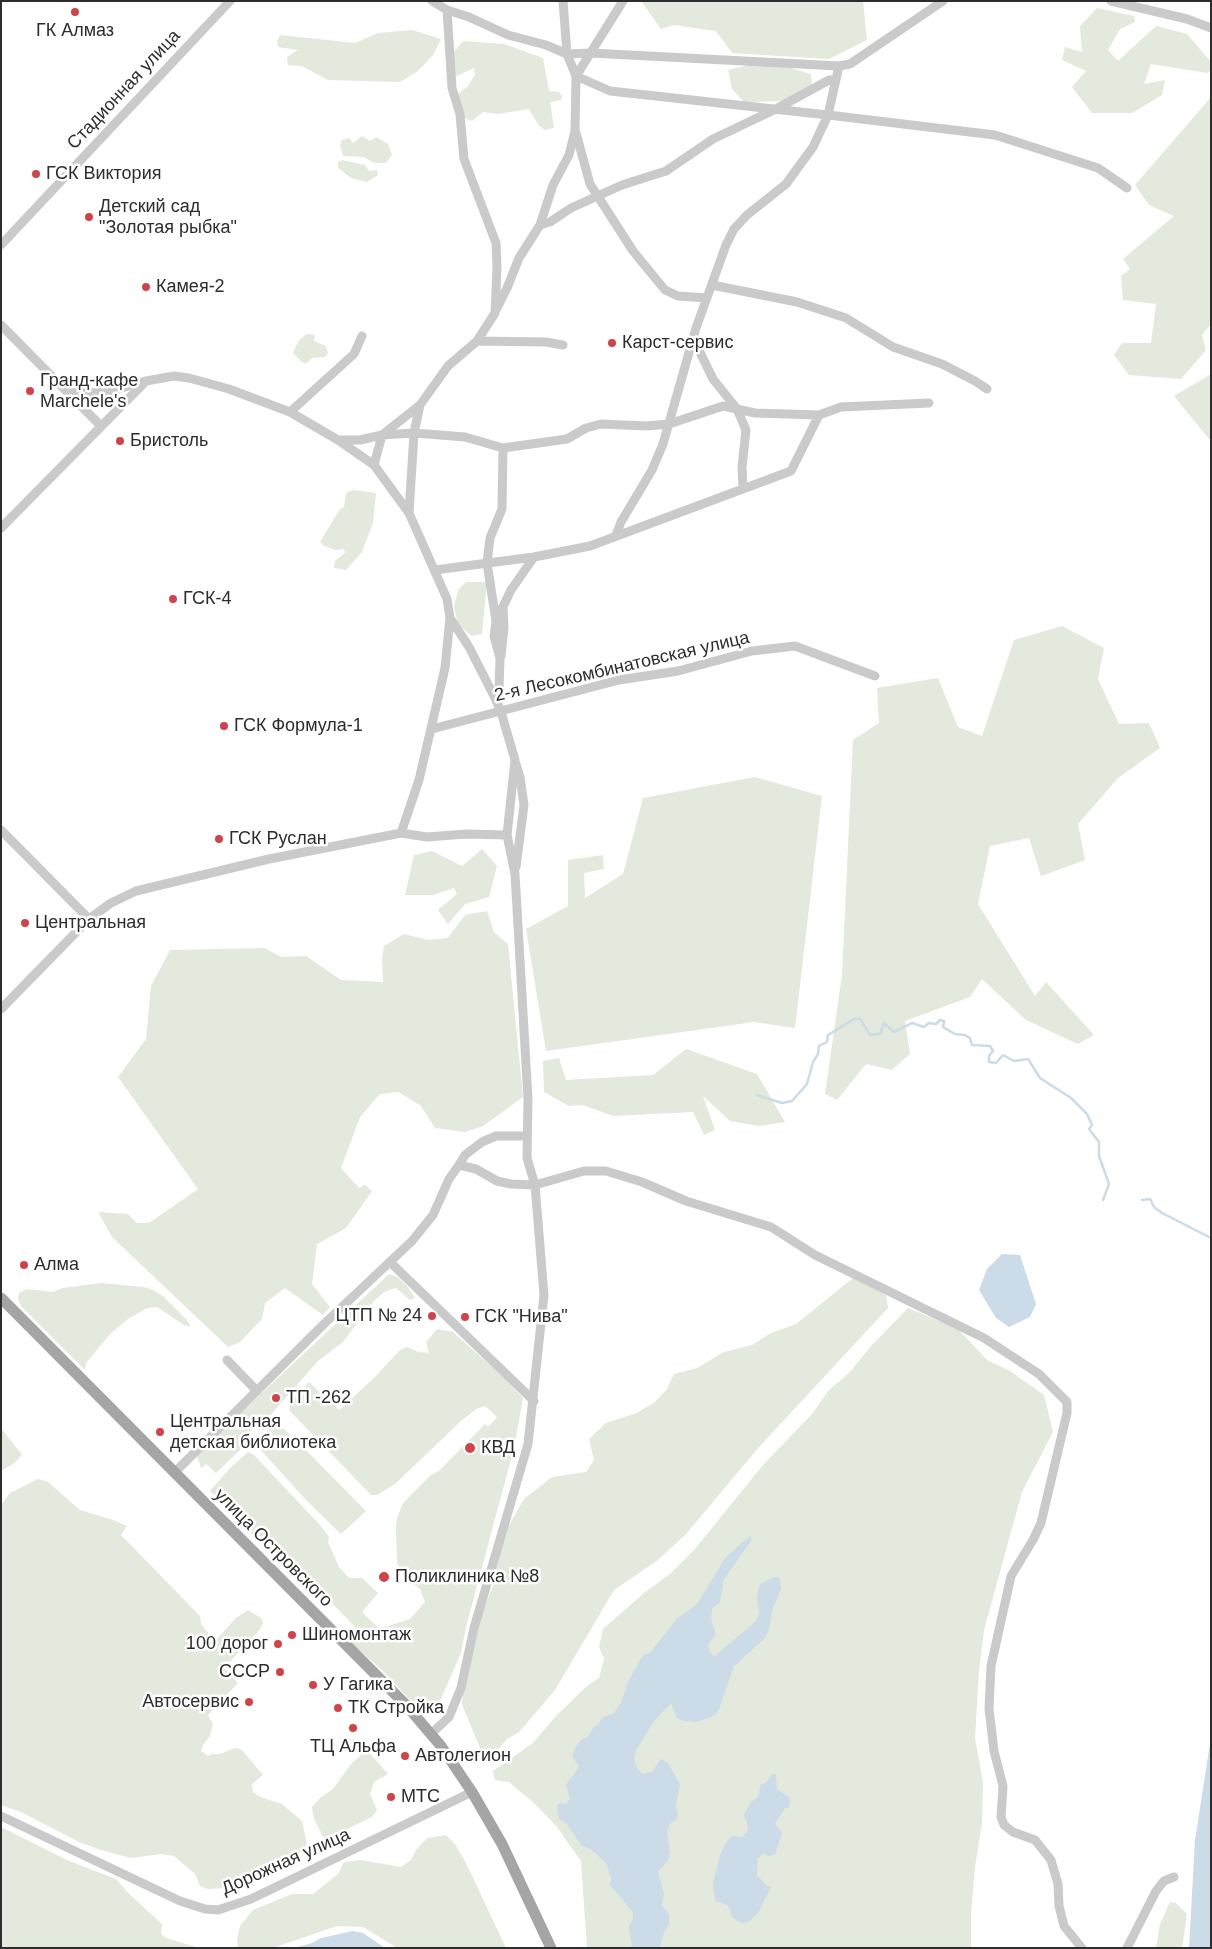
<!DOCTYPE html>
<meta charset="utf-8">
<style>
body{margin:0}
#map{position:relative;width:1212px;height:1949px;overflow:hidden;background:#fff;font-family:Helvetica,sans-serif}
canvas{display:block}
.frame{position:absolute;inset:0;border:2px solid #2d2d2d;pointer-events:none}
</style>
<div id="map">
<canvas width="1212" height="1949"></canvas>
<div class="frame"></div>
</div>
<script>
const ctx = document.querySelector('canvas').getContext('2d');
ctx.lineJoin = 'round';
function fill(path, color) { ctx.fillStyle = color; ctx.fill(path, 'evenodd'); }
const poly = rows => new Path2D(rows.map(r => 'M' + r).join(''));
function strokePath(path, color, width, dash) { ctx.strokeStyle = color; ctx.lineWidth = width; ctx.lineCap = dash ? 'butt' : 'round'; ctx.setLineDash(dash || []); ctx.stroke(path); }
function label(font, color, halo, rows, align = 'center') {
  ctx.font = font + ' Helvetica,sans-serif'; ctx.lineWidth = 5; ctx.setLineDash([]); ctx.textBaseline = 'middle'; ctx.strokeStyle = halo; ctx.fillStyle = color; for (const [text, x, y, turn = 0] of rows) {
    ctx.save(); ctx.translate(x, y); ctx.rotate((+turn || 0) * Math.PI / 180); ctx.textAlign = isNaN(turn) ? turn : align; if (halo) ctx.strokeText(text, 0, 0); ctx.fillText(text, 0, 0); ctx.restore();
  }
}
const green = poly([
 [641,1,863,1,867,40,829,59,732,53,716,31,674,25,661,29],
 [1097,8,1134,16,1135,22,1120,29,1108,50,1118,61,1156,26,1187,34,1211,62,1211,69,1208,73,1151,64,1144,84,1165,80,1162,95,1132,113,1092,113,1072,87,1086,71,1062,60,1065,47,1082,52,1080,26],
 [412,30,441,39,433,55,418,71,400,82,328,80,302,66,288,65,287,57,298,50,278,47,277,41,280,35,355,43,378,33],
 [463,41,504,44,543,58,549,91,559,92,562,96,561,100,550,102,554,128,545,130,539,126,529,109,498,114,483,112,472,121,462,117,457,95,468,86,475,75,474,68,457,76,453,72,453,53],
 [749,65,788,67,811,74,812,87,784,101,744,102,732,89,728,70],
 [1211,97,1211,324,1202,335,1206,350,1181,379,1129,375,1114,355,1122,343,1151,343,1156,304,1123,300,1121,276,1130,269,1123,259,1174,216,1149,205,1135,185],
 [362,136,370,141,376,137,388,144,392,155,386,163,374,163,364,157,343,156,340,145,342,140,349,138,353,143],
 [342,160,365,165,369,171,377,170,378,175,367,182,351,178,338,168,338,162],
 [306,334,315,335,314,341,326,346,328,353,325,357,312,358,307,363,303,363,293,353,298,342],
 [1211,374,1211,439,1209,439,1174,396],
 [353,490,376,493,373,523,362,552,346,570,334,568,335,561,345,553,344,549,336,550,324,546,320,542,340,509,344,507,346,493],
 [466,582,487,582,482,634,472,636,458,625,454,607,458,590],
 [1062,626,1104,648,1098,679,1119,724,1149,723,1160,748,1118,778,1078,824,1085,860,1041,876,1029,838,990,846,978,904,1035,996,1046,982,1094,1035,1078,1044,1026,1020,982,979,970,997,905,1021,910,1054,892,1070,866,1064,837,1100,825,1094,842,975,853,740,879,723,877,688,938,678,958,727,982,736,1014,640],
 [755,777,822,796,795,1028,754,1022,546,1051,526,929,568,906,568,860,603,855,604,869,584,873,585,898,623,874,643,798],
 [482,849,497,866,489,897,465,904,448,924,438,910,457,894,454,888,433,895,405,895,414,855,432,851,462,866],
 [487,911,494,932,508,944,523,1097,483,1126,465,1132,435,1128,421,1106,399,1092,380,1094,360,1117,341,1168,359,1188,365,1185,372,1191,346,1228,317,1244,312,1284,330,1307,323,1315,285,1288,265,1303,262,1319,240,1342,228,1347,112,1237,98,1212,128,1214,137,1223,149,1223,198,1189,118,1077,146,1039,151,986,170,950,265,948,281,957,306,956,341,980,383,982,382,960,384,946,404,934,428,940,448,938,465,915],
 [686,1049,757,1074,785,1122,759,1126,730,1121,703,1096,715,1130,704,1135,693,1112,613,1116,583,1105,569,1106,544,1092,543,1061,559,1058,566,1080,653,1075],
 [389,1274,398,1277,407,1286,415,1298,410,1300,396,1288,384,1292,370,1305,343,1342,318,1361,266,1420,251,1431,241,1449,216,1473,206,1464,201,1468,197,1456,220,1432],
 [853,1278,886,1295,888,1308,759,1447,686,1534,658,1560,614,1590,555,1690,519,1732,507,1739,497,1751,488,1758,484,1758,462,1704,465,1679,484,1607,494,1584,498,1555,508,1527,524,1499,552,1477,586,1472,594,1460,589,1439,606,1423,637,1413,655,1402,667,1389,674,1374,697,1368,724,1352,752,1345,771,1333,796,1324],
 [101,1283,143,1287,153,1290,164,1297,186,1319,191,1327,184,1325,157,1307,147,1308,128,1319,110,1334,86,1363,85,1370,21,1306,18,1299,19,1293,27,1289,52,1292,63,1288],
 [908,1308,958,1329,987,1360,1010,1371,1044,1395,1053,1432,1022,1492,984,1630,979,1671,975,1738,983,1782,982,1824,975,1867,971,1914,971,1948,587,1948,581,1861,557,1827,534,1803,509,1782,495,1780,493,1771,533,1743,555,1717,587,1686,599,1678,604,1659,599,1647,603,1629,644,1593,671,1573,694,1550,763,1465,812,1414,829,1390,850,1372,871,1346],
 [437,1329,453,1332,501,1375,523,1398,514,1448,466,1627,461,1653,439,1703,431,1712,425,1713,419,1710,384,1672,354,1645,348,1637,355,1627,291,1561,280,1561,275,1558,210,1491,230,1468,248,1452,254,1455,319,1524,329,1537,328,1542,339,1567,349,1578,362,1578,378,1593,362,1612,379,1629,410,1619,425,1602,420,1589,403,1575,397,1563,396,1527,397,1518,403,1503,431,1475,439,1471,485,1424,488,1427,497,1417,485,1406,476,1409,461,1421,395,1484,377,1495,371,1495,289,1410,291,1402,309,1382,339,1410,373,1379,400,1350,407,1347,418,1352,429,1353,426,1342],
 [274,1425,284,1429,297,1441,366,1511,341,1534,306,1500,259,1448,259,1444,265,1433],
 [1,1428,22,1455,13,1464,1,1471],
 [38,1479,48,1482,80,1510,113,1520,127,1526,121,1535,200,1616,201,1624,215,1641,236,1618,248,1610,261,1618,263,1622,261,1628,224,1668,238,1683,208,1715,213,1724,210,1736,203,1745,201,1751,208,1756,212,1754,220,1754,235,1748,241,1749,263,1775,252,1784,253,1792,260,1797,282,1804,302,1821,307,1844,300,1853,235,1885,225,1888,208,1889,200,1886,195,1874,174,1856,161,1854,131,1858,101,1850,79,1842,21,1812,1,1805,1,1505,10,1493],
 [367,1750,388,1774,374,1782,370,1794,377,1810,372,1817,325,1840,314,1819,312,1807,320,1798,333,1789,351,1764],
 [1,1827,69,1861,116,1879,128,1893,162,1924,161,1934,166,1938,199,1948,1,1948],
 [446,1835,455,1844,466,1863,506,1948,397,1948,363,1927,337,1926,273,1948,238,1948,237,1940,240,1926,253,1910,292,1894,313,1894,338,1874,344,1862,360,1860,401,1867,411,1860,416,1850,427,1838],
 [1170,1902,1176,1903,1187,1914,1182,1948,1156,1948,1160,1924]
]);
const water = poly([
 [1002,1254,1020,1255,1036,1304,1030,1317,1009,1327,996,1318,979,1290,987,1269],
 [751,1535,751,1541,724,1579,720,1602,712,1609,711,1619,716,1634,708,1645,711,1654,715,1656,756,1621,759,1612,757,1597,759,1585,774,1577,780,1578,781,1589,773,1608,769,1630,765,1638,734,1666,719,1709,714,1716,697,1722,685,1721,677,1719,671,1703,655,1720,636,1750,634,1759,636,1766,642,1774,652,1772,661,1759,668,1763,680,1784,676,1805,678,1818,670,1824,667,1832,670,1853,667,1862,658,1871,664,1893,662,1906,669,1914,669,1925,664,1932,660,1948,632,1948,629,1927,633,1918,633,1912,610,1885,611,1878,606,1863,592,1850,582,1846,567,1824,559,1819,557,1806,559,1803,566,1804,570,1799,566,1785,575,1773,579,1766,572,1756,576,1746,581,1740,588,1736,593,1728,598,1725,602,1718,614,1713,621,1703,628,1682,643,1655,650,1653,677,1619,697,1604,726,1557],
 [1211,1737,1211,1948,1189,1948,1195,1840],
 [772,1774,776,1774,777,1789,790,1798,790,1804,789,1808,785,1808,775,1824,782,1833,775,1855,768,1856,764,1853,758,1858,757,1875,766,1885,771,1887,759,1911,749,1922,743,1923,737,1921,732,1917,728,1905,715,1901,713,1883,720,1855,726,1843,732,1836,742,1837,747,1832,748,1827,744,1815,751,1802,758,1797,761,1784,766,1783],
 [353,1931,363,1933,385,1948,294,1948,312,1943,321,1938]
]);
const stream = poly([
 [757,1095,782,1103,792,1101,807,1084,813,1062,818,1054,819,1046,827,1042,828,1035,854,1019,860,1019,870,1035,880,1034,884,1023,894,1032,912,1023,924,1027,929,1023,936,1024,940,1020,944,1021,943,1027,955,1034,965,1035,970,1038,972,1045,990,1046,993,1051,989,1056,989,1062,996,1063,1003,1055,1014,1061,1028,1059,1040,1078,1071,1098,1087,1114,1092,1125,1089,1129,1099,1142,1099,1156,1109,1184,1103,1200],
 [1142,1200,1150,1199,1154,1207,1162,1213,1211,1238]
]);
const minor = poly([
 [432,1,447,10,469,17,508,35,546,45,567,54,591,53,839,66,850,64,943,1],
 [623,1,576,76,610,91,828,115,995,135,1098,168,1127,188],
 [1111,1,1187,19,1211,28],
 [447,10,452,88,460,114,464,159,496,243,497,267,495,313,477,341],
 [576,133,590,184,633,251,665,290,678,296,707,298],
 [540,225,550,222,571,208,622,185,666,171,713,139,776,109,829,80,834,80],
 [1,245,230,1],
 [712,285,797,302,846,318,893,347,942,364,975,381,987,389],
 [496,310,507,288,519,258,540,225,553,185,569,155,575,131,576,76,567,54,563,1],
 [1,325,101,426],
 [693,338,713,379,737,409,746,430,742,467,743,489],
 [290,412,354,354,362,336],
 [338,440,360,440,382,435,420,405,448,366,477,341,546,342,563,345],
 [374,465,382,435,414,433,465,437,503,448],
 [409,513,414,433,420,405],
 [1,528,144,383],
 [616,535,621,522,652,470,663,444,696,328,726,245,734,229,747,215,786,184,813,147,828,115,839,66],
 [435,570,534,557,590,546,791,471,819,415,841,407,929,403],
 [496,621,487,563,490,538,502,509,503,448,567,439,586,428,601,424,647,426,669,424,723,406,755,413,819,415],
 [501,656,504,628,503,607],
 [495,698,499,689,500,658,494,636,496,621,511,590,534,557],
 [432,729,619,680,678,671,752,651,795,646,875,676],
 [516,764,520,777,524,805,516,867],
 [1,830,89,919],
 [401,833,427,837,466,834,507,835],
 [1,1009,89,919,111,903,136,891,269,859,401,833,419,780,445,668,450,618,447,599,409,513,374,465,338,440,290,412,229,389,189,378,174,376,146,381,111,391,91,393,66,390],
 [459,1165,465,1155,482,1142,496,1136,527,1136],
 [390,1262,534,1401],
 [227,1360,257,1391],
 [174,1473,325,1323,412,1241,433,1215,449,1179,459,1165,476,1169,497,1181,511,1184,535,1185,584,1171,606,1171,642,1182,686,1201,771,1227,815,1255,984,1338,1039,1374,1067,1402,1067,1413,1041,1523,1033,1540,1011,1576,991,1666,989,1709,994,1751,1003,1786,1001,1817,1004,1825,1013,1832,1035,1840,1051,1860,1058,1884,1059,1906,1064,1926,1082,1948],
 [431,1734,449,1717,461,1688,474,1628,528,1444,544,1295,535,1185,527,1158,528,1099,515,874,507,835,515,760,501,712,495,698,469,647,450,618],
 [1,1816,180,1901,205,1909,218,1910,251,1899,472,1792],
 [1127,1948,1156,1891,1164,1881,1174,1877]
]);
const major = poly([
 [1,1298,406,1705,441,1746,472,1792,502,1844,551,1948]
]);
const markers = [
 [75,12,5,"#cf444b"],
 [36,174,5,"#cf444b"],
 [89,217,5,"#cf444b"],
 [146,287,5,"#cf444b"],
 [612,343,5,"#cf444b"],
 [30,391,5,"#cf444b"],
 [120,441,5,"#cf444b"],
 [173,599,5,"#cf444b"],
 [224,726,5,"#cf444b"],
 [219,839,5,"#cf444b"],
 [25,923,5,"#cf444b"],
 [24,1265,5,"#cf444b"],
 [432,1316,5,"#cf444b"],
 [465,1317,5,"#cf444b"],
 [276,1398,5,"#cf444b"],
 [160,1432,5,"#cf444b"],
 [470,1448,6,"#cf444b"],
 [384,1577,6,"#cf444b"],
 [292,1635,5,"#cf444b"],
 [278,1644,5,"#cf444b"],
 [280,1672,5,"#cf444b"],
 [313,1685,5,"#cf444b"],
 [249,1702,5,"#cf444b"],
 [338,1708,5,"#cf444b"],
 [353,1728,5,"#cf444b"],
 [405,1756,5,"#cf444b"],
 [391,1797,5,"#cf444b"]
];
const poiNames = [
 ["ГК Алмаз",75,31,"center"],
 ["ГСК Виктория",46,174],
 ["Детский сад",99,207],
 ["\"Золотая рыбка\"",99,228],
 ["Камея-2",156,287],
 ["Карст-сервис",622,343],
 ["Гранд-кафе",40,381],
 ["Marchele's",40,402],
 ["Бристоль",130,441],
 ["ГСК-4",183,599],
 ["ГСК Формула-1",234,726],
 ["ГСК Руслан",229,839],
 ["Центральная",35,923],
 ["Алма",34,1265],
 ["ЦТП № 24",422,1316,"right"],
 ["ГСК \"Нива\"",475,1317],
 ["ТП -262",286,1398],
 ["Центральная",170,1422],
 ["детская библиотека",170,1443],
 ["КВД",481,1448],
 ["Поликлиника №8",395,1577],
 ["Шиномонтаж",302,1635],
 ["100 дорог",268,1644,"right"],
 ["СССР",270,1672,"right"],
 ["У Гагика",323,1685],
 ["Автосервис",239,1702,"right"],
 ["ТК Стройка",348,1708],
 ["ТЦ Альфа",353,1747,"center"],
 ["Автолегион",415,1756],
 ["МТС",401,1797]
];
const streetNames = [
 ["Стадионная улица",124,90,-47],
 ["2-я Лесокомбинатовская улица",622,667,-13],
 ["улица Островского",273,1548,45],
 ["Дорожная улица",286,1862,-24]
];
fill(green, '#e3e9dc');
fill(water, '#cbdbe7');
strokePath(stream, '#cbdbe7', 2.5);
strokePath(minor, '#cacaca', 9);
strokePath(major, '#a5a5a5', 11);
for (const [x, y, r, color] of markers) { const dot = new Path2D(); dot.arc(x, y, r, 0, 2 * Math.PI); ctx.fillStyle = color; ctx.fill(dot); strokePath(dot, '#fff', 2); }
label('18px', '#2d2d2d', '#fff', poiNames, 'left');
label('18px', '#2d2d2d', '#fff', streetNames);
</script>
